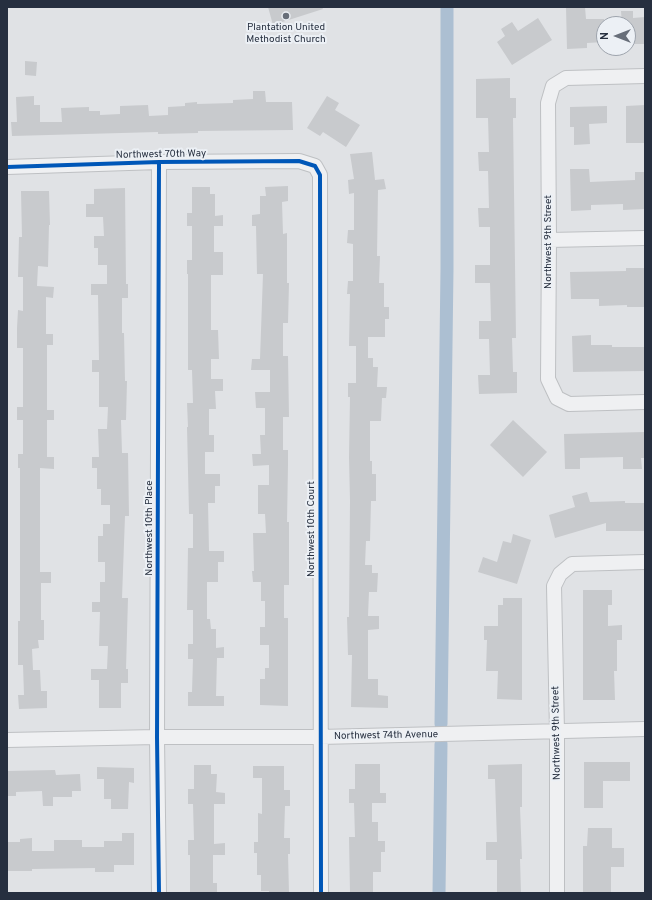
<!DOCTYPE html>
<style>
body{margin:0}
#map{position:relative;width:652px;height:900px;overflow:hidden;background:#e0e2e5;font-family:Overpass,sans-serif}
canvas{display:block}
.frame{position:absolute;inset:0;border:8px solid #262f3f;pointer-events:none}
.north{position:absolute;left:596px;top:16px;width:40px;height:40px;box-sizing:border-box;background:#ecf0f5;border:1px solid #9da3ac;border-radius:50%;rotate:270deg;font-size:11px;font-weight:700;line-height:16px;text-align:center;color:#262f3f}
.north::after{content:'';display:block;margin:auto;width:14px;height:18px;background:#676e79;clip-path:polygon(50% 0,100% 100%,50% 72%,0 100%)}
</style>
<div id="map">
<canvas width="652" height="900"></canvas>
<div class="frame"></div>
<div class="north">N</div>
</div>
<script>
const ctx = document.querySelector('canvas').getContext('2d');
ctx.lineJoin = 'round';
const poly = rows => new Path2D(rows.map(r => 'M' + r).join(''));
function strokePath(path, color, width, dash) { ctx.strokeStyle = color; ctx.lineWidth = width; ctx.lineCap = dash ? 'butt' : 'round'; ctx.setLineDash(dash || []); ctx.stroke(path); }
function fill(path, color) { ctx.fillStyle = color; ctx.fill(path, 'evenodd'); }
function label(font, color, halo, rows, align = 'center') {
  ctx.font = font + ' Overpass,sans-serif'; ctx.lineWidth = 4; ctx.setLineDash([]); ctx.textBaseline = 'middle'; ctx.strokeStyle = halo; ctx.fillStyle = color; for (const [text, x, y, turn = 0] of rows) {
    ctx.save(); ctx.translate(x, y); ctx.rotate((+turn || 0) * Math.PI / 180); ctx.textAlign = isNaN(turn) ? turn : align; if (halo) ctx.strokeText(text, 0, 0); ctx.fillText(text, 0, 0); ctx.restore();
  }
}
const canal = poly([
 [441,724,447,269,447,7],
 [439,893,441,744]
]);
const building = poly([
 [268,7,322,7,323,9,273,25],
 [566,7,585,7,586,19,604,19,604,42,587,43,587,48,567,49],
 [621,11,633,11,633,18,645,17,645,44,628,44,628,24,622,24],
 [538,18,552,40,512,65,497,42,505,36,501,29,512,22,518,31],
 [25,61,37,62,36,76,25,75],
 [510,78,510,98,516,98,516,118,513,118,516,338,512,338,513,372,517,372,517,393,479,394,478,375,490,375,489,339,479,339,479,321,491,321,490,283,475,283,475,265,490,265,490,227,479,227,478,208,489,208,488,171,479,171,478,152,489,152,488,118,476,118,476,79],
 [253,91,265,91,266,102,292,102,293,130,198,131,198,133,158,134,158,132,12,136,11,122,17,122,16,97,34,96,34,105,40,105,40,122,62,122,61,108,89,107,89,111,100,111,100,115,120,114,120,106,148,105,149,116,168,115,168,107,185,106,185,103,197,102,197,104,233,103,233,100,253,99],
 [327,96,339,103,335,110,360,125,346,147,323,132,320,136,307,128],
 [645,105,645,143,626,143,626,106],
 [607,106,607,123,589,124,590,144,574,145,574,127,570,127,570,107],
 [372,152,375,180,384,179,386,189,378,190,377,256,380,256,379,283,384,283,384,307,389,307,389,319,385,319,385,337,368,337,368,358,373,358,373,367,378,367,377,387,387,387,386,398,382,398,381,421,370,421,370,461,372,461,372,474,376,474,376,501,371,501,370,541,366,541,365,565,372,565,372,573,378,573,377,592,369,592,368,616,379,616,379,629,368,630,368,679,378,679,378,695,388,696,388,708,351,707,352,655,348,655,347,617,349,617,350,501,349,457,350,397,348,397,348,383,356,383,356,346,349,346,350,294,347,294,348,281,353,281,353,244,347,243,348,230,354,230,354,193,349,194,348,180,354,179,350,154],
 [570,169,589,169,590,182,635,180,635,172,645,172,645,209,623,210,623,204,591,205,591,210,571,211],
 [288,186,288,201,282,202,283,234,287,233,287,283,289,283,288,323,283,323,283,356,288,356,289,417,283,417,283,450,288,450,288,465,287,522,289,522,289,585,284,585,284,618,288,618,288,706,260,705,260,679,265,679,265,668,269,668,269,645,260,645,260,627,265,627,265,601,261,601,261,582,253,582,252,571,254,571,253,533,266,533,265,514,258,514,258,485,269,485,269,465,253,466,252,454,261,454,260,435,265,435,265,408,256,408,255,392,270,392,270,370,251,370,252,359,260,359,263,274,257,274,256,226,252,226,252,215,260,214,260,196,266,196,265,187],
 [192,187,210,187,210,194,215,194,215,216,223,215,223,226,214,226,214,252,223,252,223,275,211,275,211,330,218,330,219,359,211,359,211,379,223,379,223,391,215,391,216,409,209,409,209,435,214,435,214,452,205,452,205,474,220,474,220,486,215,486,215,503,208,503,209,551,224,551,224,562,218,562,218,582,207,582,207,619,210,619,211,629,216,629,216,648,224,647,224,658,217,658,216,696,224,696,224,706,188,706,188,692,192,692,193,659,188,659,188,644,193,644,193,610,187,610,188,548,193,548,193,514,189,514,187,427,188,427,187,403,193,403,192,370,188,370,188,274,187,274,187,260,192,260,192,226,187,226,187,213,192,213],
 [125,188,126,284,128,284,128,298,122,298,122,333,124,333,125,381,127,381,126,420,121,420,122,453,128,453,129,516,125,516,122,598,128,598,126,669,128,669,128,683,121,683,121,708,99,708,99,680,91,680,91,669,107,669,108,646,99,646,100,612,92,612,92,602,100,602,100,582,105,582,105,562,98,562,98,536,103,536,103,524,110,524,110,505,101,505,101,489,97,489,97,468,92,468,92,457,99,457,98,429,107,429,108,407,99,407,99,372,92,372,92,360,99,360,98,295,91,295,91,284,107,284,107,265,98,265,98,248,94,248,94,236,104,236,103,217,86,217,86,204,94,204,94,189],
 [21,191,49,191,50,225,49,225,48,267,38,266,37,286,54,287,53,298,46,297,46,334,53,334,53,345,47,345,47,410,54,410,54,420,47,420,47,457,54,457,54,469,40,468,40,572,51,572,51,583,41,583,41,620,44,620,44,640,38,640,39,648,32,649,33,670,40,670,41,691,47,691,47,708,19,709,18,695,24,695,23,665,18,665,18,621,20,621,20,468,18,468,18,454,23,454,23,420,17,420,17,407,23,407,23,348,17,348,17,328,18,310,23,311,23,277,18,277,19,237,22,237],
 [626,268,645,268,645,307,627,307,627,305,599,306,599,299,571,299,570,272,626,271],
 [591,335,591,345,612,345,612,347,645,347,645,371,573,372,572,336],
 [513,420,547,452,523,477,490,445],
 [645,432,645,458,641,458,642,469,623,469,623,457,580,458,580,469,565,469,564,434],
 [587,492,590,502,625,501,625,503,645,503,645,531,606,531,606,523,555,538,549,515,575,507,572,496],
 [513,534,531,540,517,584,478,572,483,557,497,562,503,541,511,543],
 [583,590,612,590,612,605,608,605,608,626,622,625,622,640,617,640,617,671,614,671,615,700,583,700],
 [503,598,522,598,522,700,497,699,498,671,486,671,487,640,484,640,484,626,498,626,498,605,503,605],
 [584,762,630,762,630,781,603,781,603,808,584,808],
 [355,764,380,764,380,793,386,793,386,803,372,803,372,822,378,822,378,841,385,841,385,852,381,852,381,872,373,872,373,893,350,893,349,837,355,837,354,803,349,803,349,789,355,789],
 [522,764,522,807,520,807,522,859,520,859,521,893,497,893,497,860,486,860,486,842,497,842,495,779,488,779,488,765],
 [194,765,211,765,211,774,217,774,216,792,225,793,225,804,214,804,214,844,225,843,225,855,213,855,213,883,217,883,217,893,190,893,190,855,188,855,188,840,194,840,193,804,188,804,188,789,194,789],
 [253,766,284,766,284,790,290,790,290,806,285,806,284,838,290,838,290,854,288,854,289,893,269,893,269,891,261,891,261,875,257,875,257,853,254,853,254,842,258,842,258,813,262,814,262,778,253,778],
 [97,767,134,768,134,783,129,782,128,809,111,809,111,799,104,799,104,779,97,779],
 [55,770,56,775,80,774,81,791,72,791,72,797,53,797,53,806,43,806,42,791,16,792,16,796,7,796,7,771],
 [588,828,612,828,612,848,624,848,624,867,611,867,611,893,583,893,583,846,587,846],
 [122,833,134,833,134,865,114,865,114,872,95,872,95,868,32,869,32,871,7,871,7,842,20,842,20,839,32,838,32,851,54,851,54,840,82,840,82,847,104,847,104,841,122,841]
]);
const minor = poly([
 [645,76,566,78,553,86,548,103,549,240,548,379,557,398,569,404,645,402],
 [7,167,159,162,299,161,315,166,320,175,321,893],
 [549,240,645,238],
 [7,740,157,737,320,737,645,729],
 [159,893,157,737,159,162],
 [557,893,557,732,554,586,560,574,572,564,645,562]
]);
const cycleway = poly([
 [7,167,159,162,299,161,315,166,320,175,321,893],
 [159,893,157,737,159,162]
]);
const markers = [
 [286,16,4,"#676e79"]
];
const poiNames = [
 ["Plantation United",286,28],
 ["Methodist Church",286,40]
];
const streetNames = [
 ["Northwest 70th Way",161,155,-1],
 ["Northwest 9th Street",549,242,-90],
 ["Northwest 10th Place",150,528,-90],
 ["Northwest 10th Court",312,529,-90],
 ["Northwest 9th Street",557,733,-91],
 ["Northwest 74th Avenue",386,736,-1]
];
strokePath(canal, '#acbfd2', 13);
fill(building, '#c8cacd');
strokePath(minor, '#bec0c3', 16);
strokePath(minor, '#eff0f2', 14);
strokePath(cycleway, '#0057b8', 4);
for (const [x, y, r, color] of markers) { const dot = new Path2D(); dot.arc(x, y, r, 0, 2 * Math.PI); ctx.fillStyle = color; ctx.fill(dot); strokePath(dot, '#ecf0f5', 1.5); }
label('10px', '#262f3f', '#ecf0f5', poiNames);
label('10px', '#262f3f', '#ecf0f5', streetNames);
</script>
